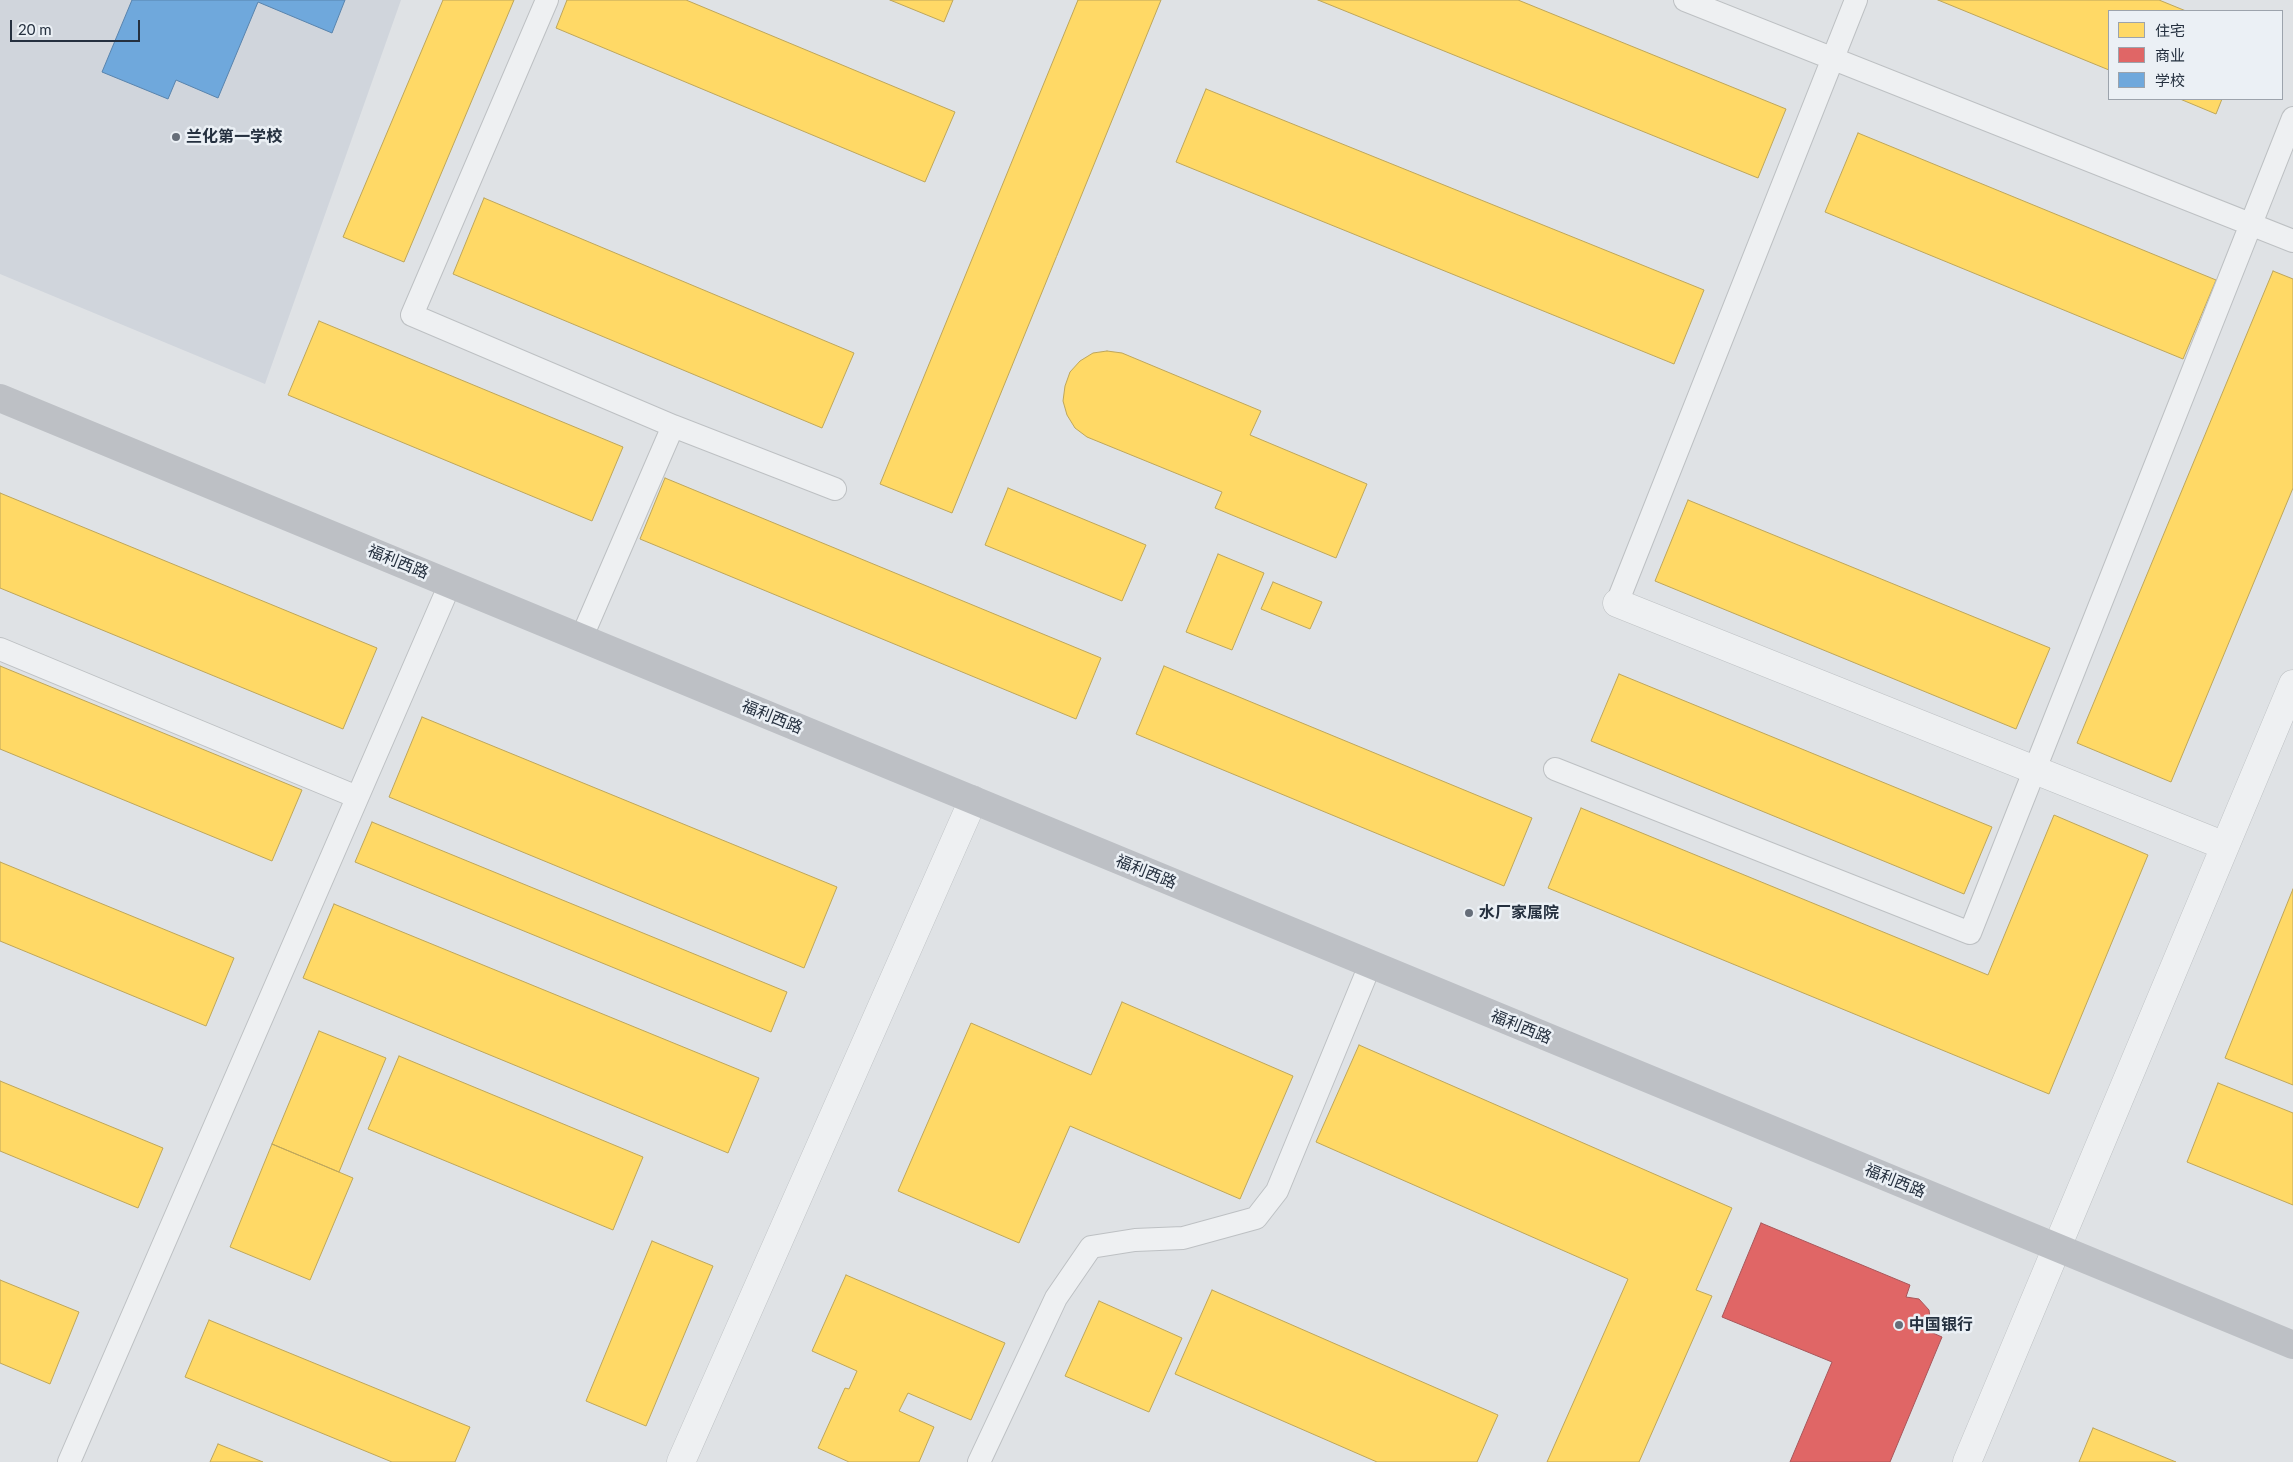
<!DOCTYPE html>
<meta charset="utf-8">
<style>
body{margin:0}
#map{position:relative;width:2293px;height:1462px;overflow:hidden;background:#dfe2e5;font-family:Lato,"Noto Sans SC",sans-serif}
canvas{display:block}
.legend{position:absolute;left:2108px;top:10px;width:175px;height:90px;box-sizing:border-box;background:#ebf0f5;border:1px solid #9ca3ac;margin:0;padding:6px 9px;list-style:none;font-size:15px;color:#25303f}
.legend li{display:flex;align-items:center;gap:10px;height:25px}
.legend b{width:25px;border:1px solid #9ca3ac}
.scale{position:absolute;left:10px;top:20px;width:130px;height:22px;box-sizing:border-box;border:2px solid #25303f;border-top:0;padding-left:6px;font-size:15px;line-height:18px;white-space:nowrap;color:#25303f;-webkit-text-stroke:4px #ebf0f5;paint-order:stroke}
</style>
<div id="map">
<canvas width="2293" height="1462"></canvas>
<ul class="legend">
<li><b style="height:14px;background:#ffd966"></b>住宅</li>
<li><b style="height:14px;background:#e06666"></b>商业</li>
<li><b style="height:14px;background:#6fa8dc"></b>学校</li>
</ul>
<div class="scale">20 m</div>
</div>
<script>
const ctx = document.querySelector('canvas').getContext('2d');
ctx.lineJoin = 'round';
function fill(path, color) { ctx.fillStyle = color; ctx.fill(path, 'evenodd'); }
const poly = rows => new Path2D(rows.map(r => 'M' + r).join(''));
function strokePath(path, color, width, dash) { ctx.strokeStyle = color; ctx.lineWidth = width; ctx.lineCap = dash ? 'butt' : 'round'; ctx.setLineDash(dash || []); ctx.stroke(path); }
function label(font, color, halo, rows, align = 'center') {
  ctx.font = font + ' Lato,"Noto Sans SC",sans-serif'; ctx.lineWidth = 5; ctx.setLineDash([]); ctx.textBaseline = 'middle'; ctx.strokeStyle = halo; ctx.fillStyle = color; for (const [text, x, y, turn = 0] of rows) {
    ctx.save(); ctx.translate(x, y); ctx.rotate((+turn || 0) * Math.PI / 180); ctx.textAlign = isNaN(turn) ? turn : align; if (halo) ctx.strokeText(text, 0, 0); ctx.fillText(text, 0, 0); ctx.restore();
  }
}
const built = poly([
 [0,0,401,0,265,384,0,274]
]);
const homes = poly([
 [443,0,514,0,404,262,343,237,443,0],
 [567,0,686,0,955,112,925,182,556,28,567,0],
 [890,0,953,0,944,22,890,0],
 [1078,0,1161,0,952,513,880,484,1078,0],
 [1318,0,1518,0,1786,109,1758,178,1318,0],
 [1938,0,2159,0,2186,11,2109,11,2109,70,1938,0],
 [1206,89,1704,290,1674,364,1176,162,1206,89],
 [2180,99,2222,99,2216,114,2180,99],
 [1858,133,2216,280,2183,359,1825,212,1858,133],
 [484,198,854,353,822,428,453,274,484,198],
 [2273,271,2293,279,2293,488,2171,782,2077,743,2273,271],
 [319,321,623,447,592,521,288,395,319,321],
 [1107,351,1122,353,1261,411,1250,435,1367,484,1336,558,1215,508,1222,492,1087,437,1075,428,1067,415,1063,401,1065,386,1070,372,1080,361,1093,353,1107,351],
 [665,478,1101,658,1076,719,640,539,665,478],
 [1008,488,1146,545,1122,601,985,545,1008,488],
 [0,493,377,648,343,729,0,588,0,493],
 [1688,500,2050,648,2016,729,1655,581,1688,500],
 [1218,554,1264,573,1232,650,1186,632,1218,554],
 [1273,582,1322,602,1310,629,1261,609,1273,582],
 [0,666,302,790,272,861,0,749,0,666],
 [1164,666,1532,818,1504,886,1136,734,1164,666],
 [1619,674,1992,827,1964,894,1591,741,1619,674],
 [422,717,837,887,804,968,389,797,422,717],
 [1581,808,1988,975,2054,815,2148,855,2049,1094,1548,888,1581,808],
 [372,822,787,992,771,1032,355,862,372,822],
 [0,862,234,958,206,1026,0,941,0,862],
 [2293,889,2293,1085,2225,1058,2293,889],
 [334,904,759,1078,728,1153,303,978,334,904],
 [1122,1002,1293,1076,1240,1199,1070,1126,1019,1243,898,1191,971,1023,1091,1075,1122,1002],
 [319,1031,386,1058,339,1172,272,1144,319,1031],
 [1359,1045,1732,1208,1696,1290,1712,1296,1639,1462,1547,1462,1628,1279,1316,1142,1359,1045],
 [399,1056,643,1157,613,1230,368,1129,399,1056],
 [0,1081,163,1148,138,1208,0,1151,0,1081],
 [2218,1083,2293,1113,2293,1205,2187,1162,2218,1083],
 [272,1144,353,1178,310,1280,230,1247,272,1144],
 [652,1241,713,1266,646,1426,586,1401,652,1241],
 [846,1275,1005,1343,971,1420,908,1393,899,1411,934,1427,919,1462,849,1462,818,1448,845,1388,849,1389,857,1371,812,1351,846,1275],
 [0,1280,79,1312,50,1384,0,1363,0,1280],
 [1212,1290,1498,1415,1477,1462,1377,1462,1175,1374,1212,1290],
 [1099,1301,1182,1338,1149,1412,1065,1376,1099,1301],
 [209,1320,470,1427,455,1462,392,1462,185,1377,209,1320],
 [2093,1428,2176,1462,2079,1462,2093,1428],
 [218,1444,263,1462,210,1462,218,1444]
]);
const shops = poly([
 [1761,1223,1910,1285,1906,1297,1919,1299,1929,1310,1930,1317,1926,1330,1942,1337,1890,1462,1790,1462,1832,1362,1722,1317,1761,1223]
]);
const schools = poly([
 [132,0,345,0,332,33,258,2,218,98,176,80,168,99,102,72,132,0]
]);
const service = poly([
 [547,0,412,315,673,426,581,639],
 [1685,0,2293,241],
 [673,426,835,489],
 [1617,603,1856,0],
 [0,649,357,797],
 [1555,769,1970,933,2293,118],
 [69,1462,450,584],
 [979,1462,1056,1298,1091,1247,1135,1240,1183,1238,1256,1218,1277,1191,1370,965]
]);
const minor = poly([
 [1617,603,2225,846],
 [681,1462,973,800],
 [1967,1462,2293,684]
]);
const secondary = poly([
 [0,398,2293,1345]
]);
const markers = [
 [176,137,5,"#666e79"],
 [1469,913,5,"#666e79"],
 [1899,1325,5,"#666e79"]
];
const poiNames = [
 ["兰化第一学校",186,137],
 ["水厂家属院",1479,913],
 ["中国银行",1909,1325]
];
const streetNames = [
 ["福利西路",398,562,22],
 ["福利西路",772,717,22],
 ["福利西路",1146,872,22],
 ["福利西路",1521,1027,22],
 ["福利西路",1895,1181,22]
];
fill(built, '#d0d5dc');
fill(homes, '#ffd966');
strokePath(homes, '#bea65a', 1);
fill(shops, '#e06666');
strokePath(shops, '#a8565a', 1);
fill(schools, '#6fa8dc');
strokePath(schools, '#5984ad', 1);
strokePath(service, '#bdc0c3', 24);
strokePath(minor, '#bdc0c3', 29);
strokePath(service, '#eef0f2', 22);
strokePath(minor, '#eef0f2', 28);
strokePath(secondary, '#bdc0c5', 28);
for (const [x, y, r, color] of markers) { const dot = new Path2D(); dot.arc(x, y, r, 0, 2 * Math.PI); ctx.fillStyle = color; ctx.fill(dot); strokePath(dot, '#ebf0f5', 2); }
label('bold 16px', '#25303f', '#ebf0f5', poiNames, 'left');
label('16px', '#25303f', '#ebf0f5', streetNames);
</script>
